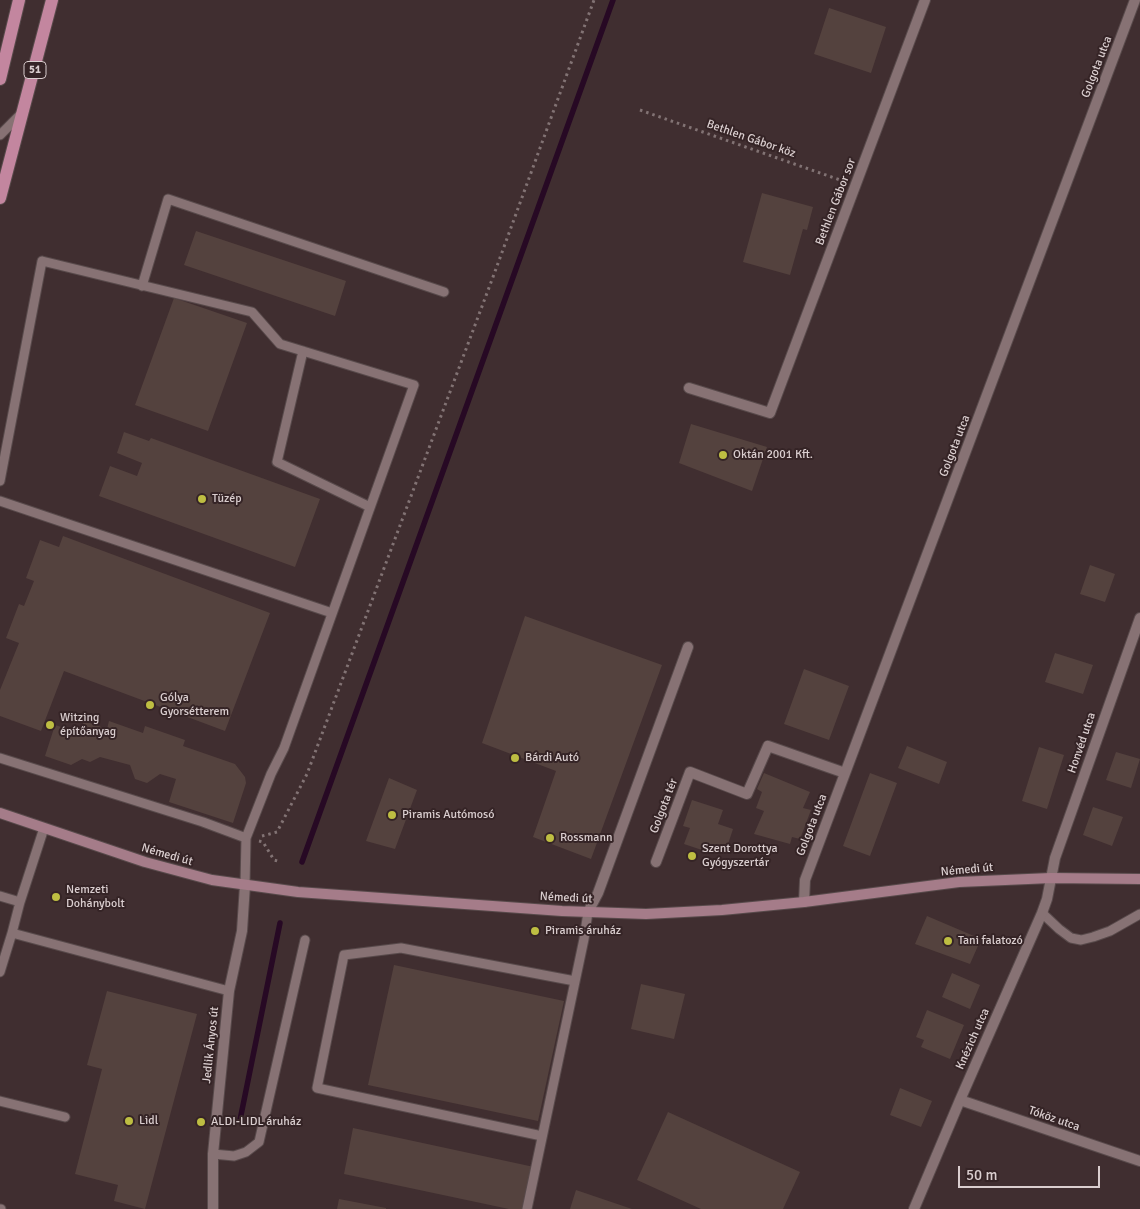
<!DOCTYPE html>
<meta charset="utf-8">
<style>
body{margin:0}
#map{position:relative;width:1140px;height:1209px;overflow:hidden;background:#402e30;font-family:Signika,sans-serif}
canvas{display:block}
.scale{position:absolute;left:958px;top:1166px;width:142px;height:22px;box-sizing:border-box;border:2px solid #dacecf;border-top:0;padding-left:6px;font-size:15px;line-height:18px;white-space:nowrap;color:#dacecf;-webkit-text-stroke:4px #352426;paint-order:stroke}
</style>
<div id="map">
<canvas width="1140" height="1209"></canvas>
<div class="scale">50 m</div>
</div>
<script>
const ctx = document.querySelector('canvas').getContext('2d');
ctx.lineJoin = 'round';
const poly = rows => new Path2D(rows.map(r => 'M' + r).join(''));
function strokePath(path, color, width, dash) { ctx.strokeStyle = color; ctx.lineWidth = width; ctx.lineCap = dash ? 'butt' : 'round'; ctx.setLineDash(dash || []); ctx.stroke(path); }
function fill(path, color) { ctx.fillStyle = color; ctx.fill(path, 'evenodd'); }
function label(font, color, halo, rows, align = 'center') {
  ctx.font = font + ' Signika,sans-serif'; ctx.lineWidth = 4; ctx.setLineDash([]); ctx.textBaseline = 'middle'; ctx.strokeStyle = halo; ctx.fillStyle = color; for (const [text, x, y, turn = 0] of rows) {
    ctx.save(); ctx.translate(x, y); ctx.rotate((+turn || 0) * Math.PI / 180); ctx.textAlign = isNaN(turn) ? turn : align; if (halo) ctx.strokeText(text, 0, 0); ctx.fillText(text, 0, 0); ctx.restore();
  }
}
const stream = poly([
 [302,862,613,0],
 [240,1120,280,923]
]);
const building = poly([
 [829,8,886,27,871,73,814,54],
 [762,193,813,207,807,230,803,229,790,275,743,262],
 [196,231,346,281,335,316,184,265],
 [174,298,247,323,208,431,135,405],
 [691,424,767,447,752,491,679,463],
 [124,432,149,441,151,438,320,499,295,567,99,496,110,466,137,476,142,463,117,453],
 [63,536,270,613,225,731,64,671,41,731,0,716,0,690,19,643,6,638,19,604,24,606,34,581,26,578,40,540,59,547],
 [1090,565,1115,574,1105,602,1080,594],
 [525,616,662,665,591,859,533,837,556,771,482,743],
 [1055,653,1093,665,1083,694,1045,682],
 [804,669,849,686,829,740,784,724],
 [84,721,107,729,109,721,143,733,145,726,185,740,183,746,235,764,245,777,246,783,233,823,169,802,176,779,160,774,147,783,135,779,130,765,100,757,90,762,82,759,71,765,45,756,55,725,80,733],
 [907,746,947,762,939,784,898,768],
 [1039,747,1064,755,1047,809,1022,801],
 [1116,752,1140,759,1131,788,1106,780],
 [764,773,810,792,803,808,811,810,800,839,792,837,790,844,754,834,764,811,756,808,762,792,757,789],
 [870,773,897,783,870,856,843,846],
 [389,778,417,790,395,849,366,841],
 [692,800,723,810,718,824,733,829,726,850,708,844,705,851,684,844,690,828,683,826],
 [1093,807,1123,817,1112,846,1083,835],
 [927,916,981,939,970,964,915,944],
 [394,965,564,1001,538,1121,368,1085],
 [952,973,980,985,970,1009,942,997],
 [641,984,685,994,674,1039,631,1029],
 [107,991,197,1014,145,1209,114,1201,118,1185,75,1174,102,1069,87,1065],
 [927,1010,964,1025,950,1059,921,1047,924,1040,916,1037],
 [900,1088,932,1101,921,1127,890,1115],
 [668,1112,800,1172,783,1209,701,1209,637,1180],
 [353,1128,534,1167,525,1209,509,1209,344,1174],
 [576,1190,632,1209,570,1209],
 [339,1199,386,1208,386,1209,337,1209]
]);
const path = poly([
 [640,110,843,181],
 [262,836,277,832,307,774,493,277,594,0],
 [259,841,263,842,274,860,281,862]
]);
const lane = poly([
 [0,135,21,114],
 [142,286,168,199,444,292],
 [303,351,277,462,370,507],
 [0,481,42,261,252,312,280,344,414,385,284,748,271,774,246,838],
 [0,501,332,613],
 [0,758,203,822,246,838,245,885],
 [0,896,20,902,12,933],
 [20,902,44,828],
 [1042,913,1059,929,1071,938,1081,940,1093,937,1110,931,1140,914],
 [0,972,12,933,229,991],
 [0,1101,65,1117],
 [542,1136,317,1088,344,955,401,948,575,981],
 [213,1154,234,1156,246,1152,259,1142,305,940],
 [0,1209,1,1209],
 [527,1209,584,939,588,912]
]);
const street = poly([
 [689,388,770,413,925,0],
 [656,862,690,772,747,794,768,746,845,773],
 [804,902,805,880,1135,0],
 [588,912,598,893,688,647],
 [960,1100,1140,1161],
 [213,1209,213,1154,229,991,242,931,245,885],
 [914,1209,960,1100,1042,913,1047,899,1055,858,1140,618]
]);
const secondary = poly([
 [0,813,145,862,212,880,298,892,562,911,646,914,722,910,804,902,959,882,1051,878,1140,879]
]);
const primary = poly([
 [0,79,19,0],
 [0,198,52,0]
]);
const markers = [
 [723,455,5,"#bebe42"],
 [202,499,5,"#bebe42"],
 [150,705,5,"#bebe42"],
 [50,725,5,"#bebe42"],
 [515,758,5,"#bebe42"],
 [392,815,5,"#bebe42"],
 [550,838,5,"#bebe42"],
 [692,856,5,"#bebe42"],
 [56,897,5,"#bebe42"],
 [535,931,5,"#bebe42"],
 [948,941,5,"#bebe42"],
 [129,1121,5,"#bebe42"],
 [201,1122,5,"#bebe42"]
];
const shields = [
 [35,70,22]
];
const shieldNames = [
 ["51",35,70]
];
const streetNames = [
 ["Golgota utca",1097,67,-69],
 ["Bethlen Gábor köz",751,139,19],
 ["Bethlen Gábor sor",836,202,-69],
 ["Golgota utca",955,446,-69],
 ["Honvéd utca",1082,743,-71],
 ["Golgota tér",664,806,-69],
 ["Golgota utca",812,825,-69],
 ["Némedi út",167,855,16],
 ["Némedi út",967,870,-5],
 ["Némedi út",566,898,3],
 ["Knézich utca",973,1039,-66],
 ["Jedlik Ányos út",211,1045,-84],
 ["Tóköz utca",1054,1119,19]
];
const poiNames = [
 ["Oktán 2001 Kft.",733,455],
 ["Tüzép",212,499],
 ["Gólya",160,698],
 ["Gyorsétterem",160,712],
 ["Witzing",60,718],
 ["építőanyag",60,732],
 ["Bárdi Autó",525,758],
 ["Piramis Autómosó",402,815],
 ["Rossmann",560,838],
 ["Szent Dorottya",702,849],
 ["Gyógyszertár",702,863],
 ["Nemzeti",66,890],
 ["Dohánybolt",66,904],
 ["Piramis áruház",545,931],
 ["Tani falatozó",958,941],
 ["Lidl",139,1121],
 ["ALDI-LIDL áruház",211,1122]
];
strokePath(stream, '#270924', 5.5);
fill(building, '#54423e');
strokePath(lane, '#584a4b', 11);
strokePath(street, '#584a4b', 12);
strokePath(secondary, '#584a4b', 12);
strokePath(primary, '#584a4b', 14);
strokePath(path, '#827374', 3, [2.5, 4]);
strokePath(lane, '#877274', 9);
strokePath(street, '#877274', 10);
strokePath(secondary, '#a57c89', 10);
strokePath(primary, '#c3869f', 12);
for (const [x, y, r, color] of markers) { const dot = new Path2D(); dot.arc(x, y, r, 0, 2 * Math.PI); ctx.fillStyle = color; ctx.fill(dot); strokePath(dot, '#352426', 2); }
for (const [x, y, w] of shields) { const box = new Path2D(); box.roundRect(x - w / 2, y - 8.5, w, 17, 4); ctx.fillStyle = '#352426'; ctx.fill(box); strokePath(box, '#dacecf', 1); }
label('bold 11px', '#dacecf', null, shieldNames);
label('12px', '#dacecf', '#352426', streetNames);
label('12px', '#dacecf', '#352426', poiNames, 'left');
</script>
